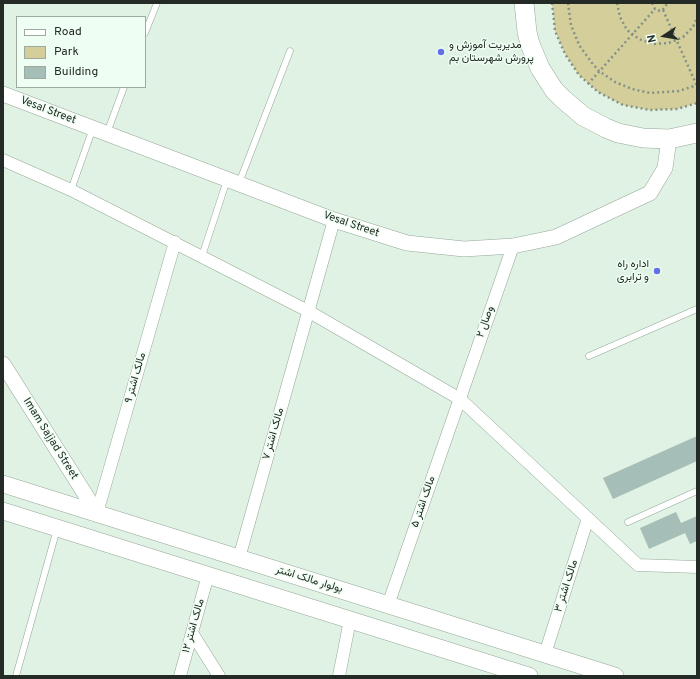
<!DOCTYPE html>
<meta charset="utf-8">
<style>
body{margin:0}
#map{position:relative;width:700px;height:679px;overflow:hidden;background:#dff2e3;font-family:Overpass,sans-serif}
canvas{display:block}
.frame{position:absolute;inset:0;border:4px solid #242b26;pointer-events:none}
.legend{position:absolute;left:16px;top:16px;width:130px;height:72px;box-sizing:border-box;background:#effef2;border:1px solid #9eaaa0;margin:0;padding:5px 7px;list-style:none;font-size:12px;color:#242b26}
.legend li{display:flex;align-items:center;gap:8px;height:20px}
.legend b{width:20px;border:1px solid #9eaaa0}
.north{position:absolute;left:644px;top:16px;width:40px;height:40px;-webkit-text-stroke:3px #effef2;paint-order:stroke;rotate:258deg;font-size:11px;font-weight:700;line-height:16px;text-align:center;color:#242b26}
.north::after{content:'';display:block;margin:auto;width:14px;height:18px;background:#242b26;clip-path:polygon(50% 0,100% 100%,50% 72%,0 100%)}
</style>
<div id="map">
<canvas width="700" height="679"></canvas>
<div class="frame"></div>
<ul class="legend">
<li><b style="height:5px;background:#fff"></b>Road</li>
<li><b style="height:11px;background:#d4cf9a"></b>Park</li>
<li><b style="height:11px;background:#a5beb7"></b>Building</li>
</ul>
<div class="north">N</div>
</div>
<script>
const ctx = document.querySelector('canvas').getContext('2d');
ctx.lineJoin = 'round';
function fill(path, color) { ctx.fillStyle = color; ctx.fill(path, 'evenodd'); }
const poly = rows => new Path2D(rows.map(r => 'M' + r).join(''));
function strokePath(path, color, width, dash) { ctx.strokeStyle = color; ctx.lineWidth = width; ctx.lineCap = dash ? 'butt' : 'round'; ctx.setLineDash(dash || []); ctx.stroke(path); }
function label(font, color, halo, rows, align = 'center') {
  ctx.font = font + ' Overpass,Vazirmatn,sans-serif'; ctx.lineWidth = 3; ctx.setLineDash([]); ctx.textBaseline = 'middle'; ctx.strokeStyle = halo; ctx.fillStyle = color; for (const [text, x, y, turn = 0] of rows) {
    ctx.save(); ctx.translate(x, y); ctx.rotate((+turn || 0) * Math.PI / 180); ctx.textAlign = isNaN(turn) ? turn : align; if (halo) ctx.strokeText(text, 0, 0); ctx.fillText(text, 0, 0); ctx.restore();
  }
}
const green = poly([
 [552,3,697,3,697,103,677,109,650,110,623,105,598,92,579,75,565,54,555,31]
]);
const building = poly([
 [697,436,697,461,613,499,603,478],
 [676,512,681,523,697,516,697,541,690,544,685,533,649,549,640,528]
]);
const path = poly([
 [552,3,555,31,565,54,579,75,598,92,623,105,650,110,677,109,697,103],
 [568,3,571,25,579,45,592,63,599,71,615,82,632,89,650,93,679,91,697,85],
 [617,3,620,17,627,30,639,39,653,44,669,43,683,37,693,27,697,18],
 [652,3,655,9,660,11,665,8,667,3],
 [663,10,697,86],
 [588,84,655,9]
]);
const service = poly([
 [145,33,157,3],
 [107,133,124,87],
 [239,183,290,51],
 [71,190,93,128],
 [202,256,227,180],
 [589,356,697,309],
 [628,522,697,491],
 [16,676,57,529]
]);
const minor = poly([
 [3,160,71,190,308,311,460,399,638,565,697,567],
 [97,513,175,242],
 [239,558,334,220],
 [388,605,513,246],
 [192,633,219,676],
 [545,654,588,518],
 [180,676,208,575],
 [339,676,350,620]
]);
const tertiary = poly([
 [3,94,334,220,407,243,464,249,513,246,556,237,650,193,665,168,669,139],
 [3,364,97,513]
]);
const secondary = poly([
 [3,484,615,676],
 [3,511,529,676]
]);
const primary = poly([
 [524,3,527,32,530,44,540,68,554,90,563,99,583,116,606,128,618,133,643,138,669,139,697,133]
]);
const markers = [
 [441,52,4,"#636fe7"],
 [657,271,4,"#636fe7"]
];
const poiNames = [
 ["مدیریت آموزش و",449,46],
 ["پرورش شهرستان بم",449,59],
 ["اداره راه",649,265,"right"],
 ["و ترابری",649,278,"right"]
];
const streetNames = [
 ["Vesal Street",48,111,21],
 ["Vesal Street",351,225,19],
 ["وصال ۲",486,322,-71],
 ["مالک اشتر ۹",136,378,-74],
 ["مالک اشتر ۷",274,434,-74],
 ["Imam Sajjad Street",50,439,58],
 ["مالک اشتر ۵",424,502,-71],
 ["بولوار مالک اشتر",309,580,17],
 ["مالک اشتر ۳",567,586,-72],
 ["مالک اشتر ۱۲",194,626,-74]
];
fill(green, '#d4cf9a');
fill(building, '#a5beb7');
strokePath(service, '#95a799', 7);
strokePath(minor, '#95a799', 13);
strokePath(tertiary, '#95a799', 16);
strokePath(secondary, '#95a799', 18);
strokePath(primary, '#95a799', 20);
strokePath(path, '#849187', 2.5, [2, 3]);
strokePath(service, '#fff', 6);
strokePath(minor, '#fff', 12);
strokePath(tertiary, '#fff', 15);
strokePath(secondary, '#fff', 17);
strokePath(primary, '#fff', 19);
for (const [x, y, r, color] of markers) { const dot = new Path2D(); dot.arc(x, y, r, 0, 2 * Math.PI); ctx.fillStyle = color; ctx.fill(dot); strokePath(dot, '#effef2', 1.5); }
label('11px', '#242b26', '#effef2', poiNames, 'left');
label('11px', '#242b26', '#effef2', streetNames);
</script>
